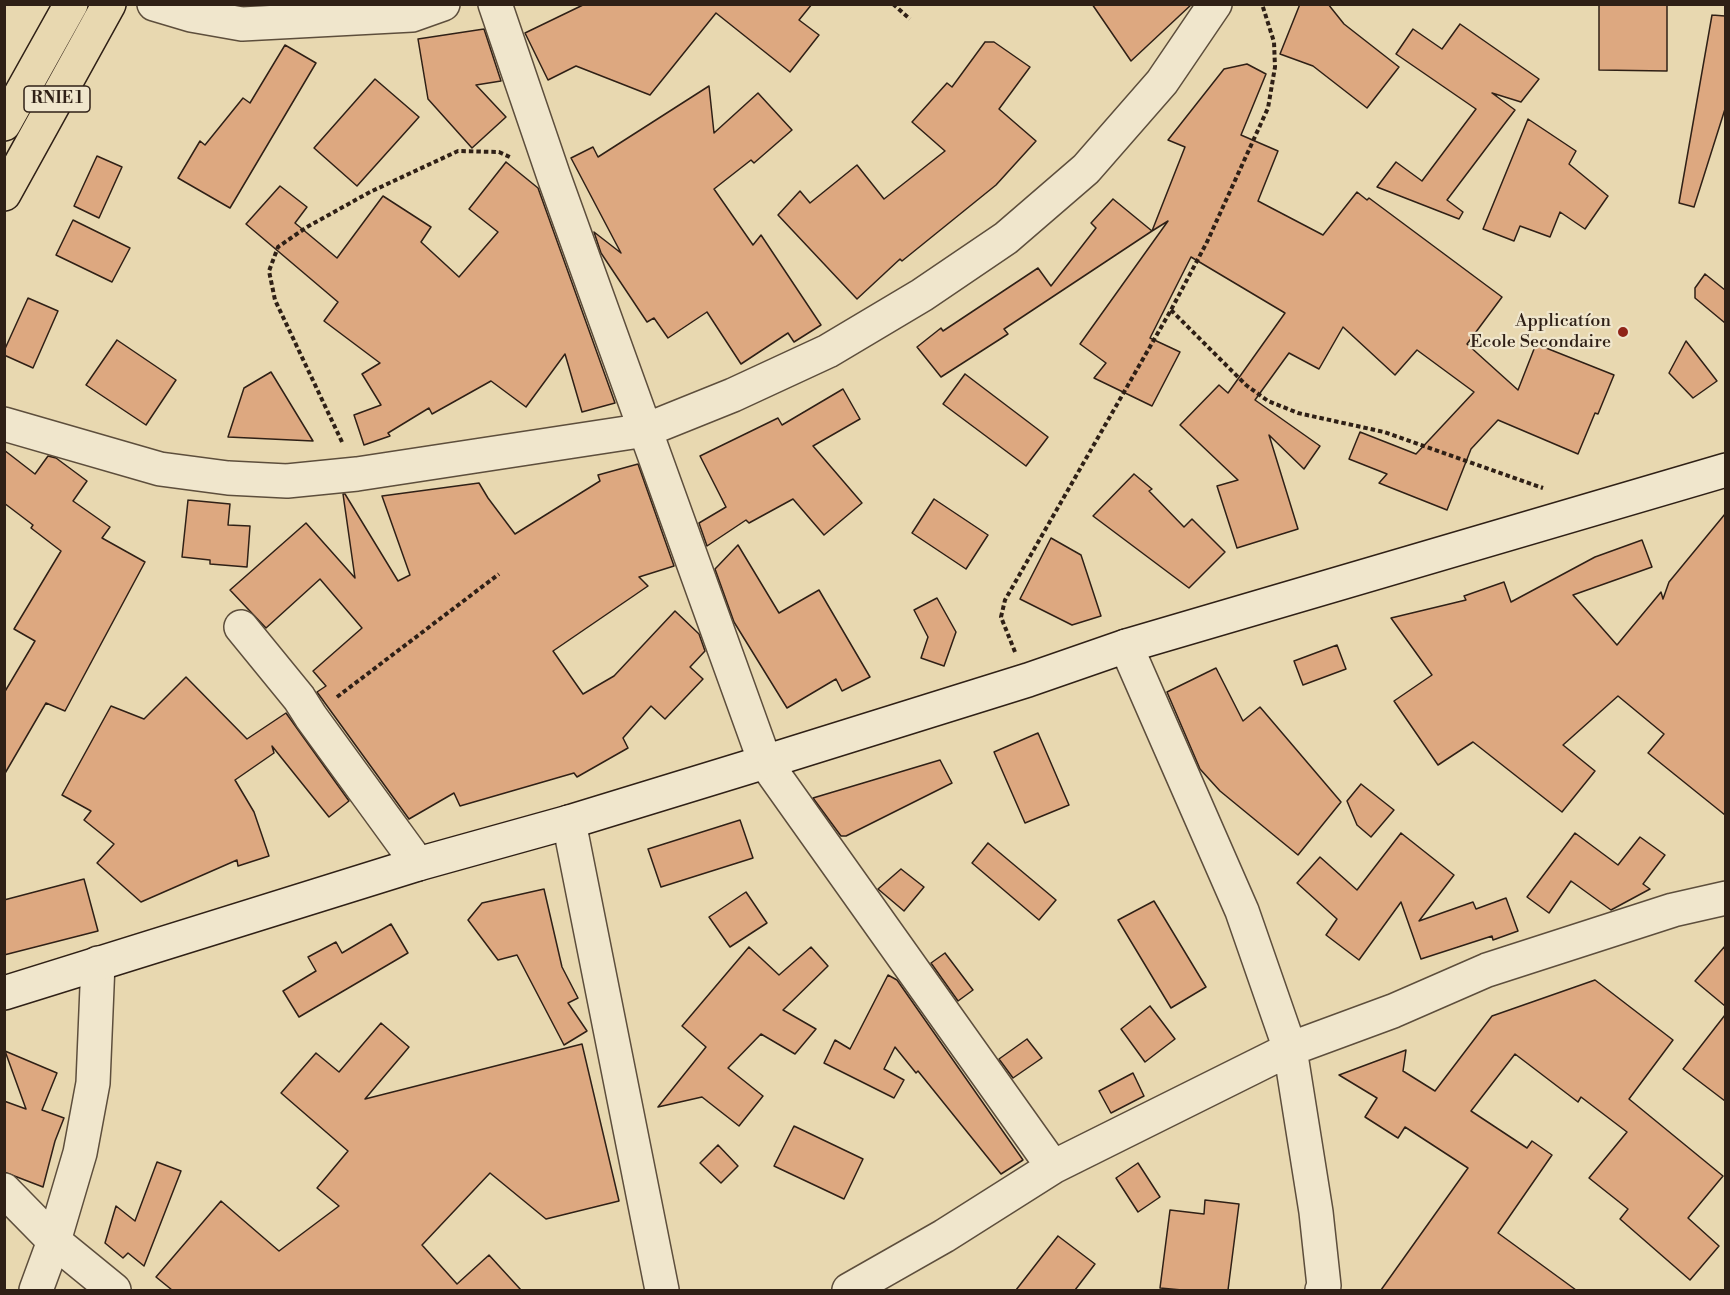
<!DOCTYPE html>
<meta charset="utf-8">
<style>
body{margin:0}
#map{position:relative;width:1730px;height:1295px;overflow:hidden;background:#e8d8b0;font-family:"Libre Bodoni",serif}
canvas{display:block}
.frame{position:absolute;inset:0;border:6px solid #2f2016;pointer-events:none}
</style>
<div id="map">
<canvas width="1730" height="1295"></canvas>
<div class="frame"></div>
</div>
<script>
const ctx = document.querySelector('canvas').getContext('2d');
ctx.lineJoin = 'round';
function fill(path, color) { ctx.fillStyle = color; ctx.fill(path, 'evenodd'); }
const poly = rows => new Path2D(rows.map(r => 'M' + r).join(''));
function strokePath(path, color, width, dash) { ctx.strokeStyle = color; ctx.lineWidth = width; ctx.lineCap = dash ? 'butt' : 'round'; ctx.setLineDash(dash || []); ctx.stroke(path); }
function label(font, color, halo, rows, align = 'center') {
  ctx.font = font + ' "Libre Bodoni",serif'; ctx.lineWidth = 4.5; ctx.setLineDash([]); ctx.textBaseline = 'middle'; ctx.strokeStyle = halo; ctx.fillStyle = color; for (const [text, x, y, turn = 0] of rows) {
    ctx.save(); ctx.translate(x, y); ctx.rotate((+turn || 0) * Math.PI / 180); ctx.textAlign = isNaN(turn) ? turn : align; if (halo) ctx.strokeText(text, 0, 0); ctx.fillText(text, 0, 0); ctx.restore();
  }
}
const building = poly([
 [585,4,812,4,799,20,819,35,790,72,716,13,650,95,576,66,548,80,525,33,585,4],
 [1092,4,1192,4,1131,61,1092,4],
 [1300,4,1328,4,1344,24,1399,67,1367,108,1313,66,1280,54,1300,4],
 [1599,4,1667,4,1667,71,1599,70,1599,4],
 [1712,15,1725,16,1725,109,1694,207,1679,203,1712,15],
 [1460,24,1539,79,1521,102,1492,93,1515,110,1447,200,1463,212,1459,219,1377,187,1396,162,1422,181,1476,109,1396,54,1413,29,1442,49,1460,24],
 [484,29,501,81,476,85,506,117,472,148,428,99,418,39,484,29],
 [985,42,994,42,1030,67,999,109,1036,141,996,185,902,261,900,259,857,299,778,215,800,191,810,203,857,165,884,199,945,151,912,122,947,83,952,87,985,42],
 [285,45,316,63,230,208,178,178,200,141,205,145,243,98,250,103,285,45],
 [1247,64,1266,74,1241,135,1278,151,1258,201,1323,235,1357,192,1367,200,1369,198,1502,297,1467,344,1518,390,1536,344,1614,375,1598,414,1595,413,1578,454,1498,420,1471,449,1447,510,1379,483,1387,474,1349,459,1360,432,1416,454,1474,392,1417,350,1395,375,1343,327,1319,369,1289,353,1255,400,1320,446,1304,469,1269,435,1298,529,1237,548,1217,486,1238,480,1180,425,1219,385,1228,393,1285,313,1191,257,1150,338,1180,352,1152,406,1094,378,1106,363,1080,344,1168,221,1152,231,1185,147,1168,140,1224,69,1247,64],
 [375,79,419,117,357,186,314,148,375,79],
 [709,86,714,133,758,93,792,130,754,163,751,160,714,189,753,245,761,235,821,325,794,342,788,333,741,364,707,312,668,338,654,318,647,322,601,253,594,232,621,253,571,158,593,147,598,157,709,86],
 [1528,119,1576,151,1569,164,1608,196,1585,229,1560,212,1550,237,1520,226,1514,241,1483,229,1528,119],
 [97,156,122,167,99,218,74,206,97,156],
 [506,162,538,188,615,403,582,412,565,354,526,407,491,381,432,414,429,408,388,433,390,436,364,445,354,415,381,405,362,374,380,363,324,321,338,302,246,224,280,186,307,207,295,223,337,258,383,196,431,227,421,242,459,277,498,232,469,209,506,162],
 [1113,199,1152,231,1004,329,1008,334,941,377,917,347,941,328,943,331,1038,268,1051,286,1096,228,1091,223,1113,199],
 [73,220,130,248,112,282,56,255,73,220],
 [1705,274,1725,290,1725,323,1695,298,1695,288,1705,274],
 [28,298,58,311,33,368,4,355,4,351,28,298],
 [117,340,176,380,146,425,86,385,117,340],
 [1686,341,1717,381,1693,398,1669,373,1686,341],
 [271,372,313,441,228,437,244,388,271,372],
 [965,374,1048,437,1026,466,943,404,965,374],
 [843,389,860,419,813,446,862,503,824,535,793,499,749,523,746,520,707,546,699,523,726,507,700,456,778,418,782,425,843,389],
 [4,450,35,474,48,456,56,458,87,481,73,501,110,527,102,538,145,562,65,711,46,703,4,775,4,693,35,641,14,629,61,551,31,528,33,525,4,503,4,450],
 [638,464,674,566,639,577,648,586,553,651,583,694,614,676,675,611,699,634,705,651,690,667,703,679,665,719,651,706,623,738,628,748,577,777,574,773,460,806,454,793,409,819,317,692,326,686,313,671,362,628,320,579,266,628,230,590,306,523,355,578,343,494,345,494,398,581,410,575,382,496,479,483,488,498,515,534,600,481,598,475,638,464],
 [1134,474,1152,489,1149,491,1184,527,1192,519,1225,552,1189,588,1093,516,1134,474],
 [934,499,988,535,966,569,912,533,934,499],
 [188,500,230,504,228,525,250,526,247,567,210,564,210,560,182,557,188,500],
 [1725,514,1725,815,1648,753,1664,734,1618,696,1563,745,1595,771,1562,812,1473,742,1438,765,1394,701,1432,675,1391,618,1466,600,1464,596,1504,582,1511,602,1595,557,1642,540,1652,567,1573,595,1617,645,1661,592,1663,599,1669,582,1725,514],
 [1051,538,1081,555,1101,616,1072,625,1020,599,1051,538],
 [738,545,779,613,819,590,870,677,842,691,836,679,787,708,734,622,715,569,738,545],
 [937,598,956,632,944,666,921,658,928,637,914,610,937,598],
 [1337,645,1346,669,1303,685,1294,661,1337,645],
 [1216,668,1243,721,1260,707,1341,802,1298,855,1220,791,1200,769,1167,692,1216,668],
 [186,677,247,739,286,713,349,801,329,817,272,746,274,753,235,780,254,812,269,856,238,866,237,860,141,902,97,863,114,844,84,820,91,811,62,795,111,706,144,719,186,677],
 [1038,733,1069,805,1025,823,994,752,1038,733],
 [940,760,952,783,846,836,841,836,813,798,940,760],
 [1361,784,1394,810,1371,837,1357,825,1347,801,1361,784],
 [740,820,753,858,661,887,648,849,740,820],
 [1401,833,1454,875,1419,921,1473,902,1476,909,1506,898,1518,931,1493,940,1492,936,1421,959,1401,902,1359,960,1326,935,1337,919,1297,883,1320,857,1357,890,1401,833],
 [1575,833,1618,865,1640,837,1665,855,1643,884,1650,889,1611,910,1571,881,1549,913,1527,897,1575,833],
 [988,843,1056,900,1039,920,972,863,988,843],
 [901,869,924,887,904,911,878,889,901,869],
 [84,879,98,931,4,955,4,900,84,879],
 [544,889,562,967,578,998,568,1003,587,1031,564,1045,517,955,498,960,468,920,482,903,544,889],
 [746,892,767,923,730,947,709,917,746,892],
 [1154,901,1206,987,1171,1008,1118,920,1154,901],
 [391,924,408,953,299,1017,283,991,316,971,308,957,336,942,342,953,391,924],
 [1725,946,1725,1006,1695,981,1725,946],
 [749,947,779,975,811,947,828,966,783,1010,816,1029,795,1054,761,1034,728,1068,763,1096,739,1126,702,1097,658,1107,706,1047,682,1026,749,947],
 [945,953,973,990,958,1001,931,963,945,953],
 [888,975,897,980,1023,1160,1001,1174,918,1071,916,1073,895,1047,884,1069,904,1080,894,1098,824,1063,835,1040,850,1049,888,975],
 [1595,980,1673,1040,1629,1099,1723,1176,1688,1218,1719,1246,1690,1280,1620,1219,1628,1209,1589,1178,1627,1132,1581,1097,1578,1102,1515,1054,1471,1111,1527,1148,1532,1141,1552,1155,1498,1233,1576,1290,1381,1290,1468,1168,1405,1127,1398,1138,1365,1117,1377,1098,1339,1075,1406,1050,1403,1071,1435,1091,1492,1016,1595,980],
 [1150,1006,1175,1039,1145,1062,1121,1029,1150,1006],
 [1725,1015,1725,1101,1683,1069,1725,1015],
 [381,1023,409,1047,365,1099,582,1044,619,1201,546,1219,490,1173,422,1245,457,1284,489,1255,521,1290,172,1290,156,1277,221,1201,279,1251,339,1206,317,1188,348,1151,281,1093,316,1053,339,1072,381,1023],
 [1027,1039,1042,1058,1013,1078,999,1059,1027,1039],
 [5,1051,57,1073,42,1110,64,1118,55,1141,43,1187,4,1172,4,1101,26,1109,5,1051],
 [1133,1073,1144,1096,1111,1113,1099,1091,1133,1073],
 [794,1126,863,1159,844,1199,774,1166,794,1126],
 [718,1145,738,1166,721,1183,700,1163,718,1145],
 [157,1162,181,1171,144,1266,128,1253,123,1258,105,1243,116,1206,135,1221,157,1162],
 [1138,1163,1160,1197,1138,1212,1116,1178,1138,1163],
 [1205,1200,1239,1204,1228,1290,1182,1290,1160,1288,1170,1210,1204,1214,1205,1200],
 [1058,1236,1095,1264,1075,1290,1016,1290,1058,1236]
]);
const path = poly([
 [893,4,910,19],
 [1171,310,1246,385,1268,401,1298,413,1384,432,1543,488],
 [342,442,275,300,269,271,278,247,307,227,370,192,458,151,499,152,512,158],
 [1015,652,1001,617,1005,600,1171,310,1207,242,1268,108,1275,67,1274,42,1262,4],
 [337,697,499,574]
]);
const street = poly([
 [154,4,191,15,242,24,412,15,443,4],
 [495,4,554,177,765,762,1053,1167],
 [4,424,160,469,228,478,287,481,357,474,646,430,733,395,828,351,922,295,1006,238,1086,169,1162,82,1215,4],
 [241,627,299,698,311,717,418,864],
 [1126,646,1242,911,1290,1049,1316,1212,1324,1286,1322,1290],
 [569,822,662,1290],
 [4,1190,54,1241,114,1290],
 [36,1290,54,1241,80,1153,93,1083,98,963],
 [849,1290,944,1236,1053,1167,1290,1049,1393,1011,1487,970,1673,910,1726,898]
]);
const secondary = poly([
 [4,993,418,864,569,822,765,762,1028,680,1126,646,1726,470]
]);
const highway = poly([
 [4,124,71,4],
 [4,194,109,4]
]);
const markers = [
 [1623,332,6,"#8f2418"]
];
const shields = [
 [57,99,66]
];
const shieldNames = [
 ["RNIE 1",57,99]
];
const poiNames = [
 ["Applicatíon",1611,322],
 ["Ecole Secondaire",1611,343]
];
fill(building, '#dda880');
strokePath(building, '#2f2016', 1.5);
strokePath(street, '#5d4e3c', 36);
strokePath(secondary, '#2f2016', 36);
strokePath(highway, '#2f2016', 36);
strokePath(path, '#2f2016', 4, [4.5, 3]);
strokePath(street, '#f0e6cc', 33);
strokePath(secondary, '#f0e6cc', 33);
strokePath(highway, '#e8d8b0', 33);
for (const [x, y, r, color] of markers) { const dot = new Path2D(); dot.arc(x, y, r, 0, 2 * Math.PI); ctx.fillStyle = color; ctx.fill(dot); strokePath(dot, '#f0e6cc', 2); }
for (const [x, y, w] of shields) { const box = new Path2D(); box.roundRect(x - w / 2, y - 13, w, 26, 4.5); ctx.fillStyle = '#f0e6cc'; ctx.fill(box); strokePath(box, '#2f2016', 1.5); }
label('bold 16px', '#2f2016', null, shieldNames);
label('18px', '#2f2016', '#f0e6cc', poiNames, 'right');
</script>
